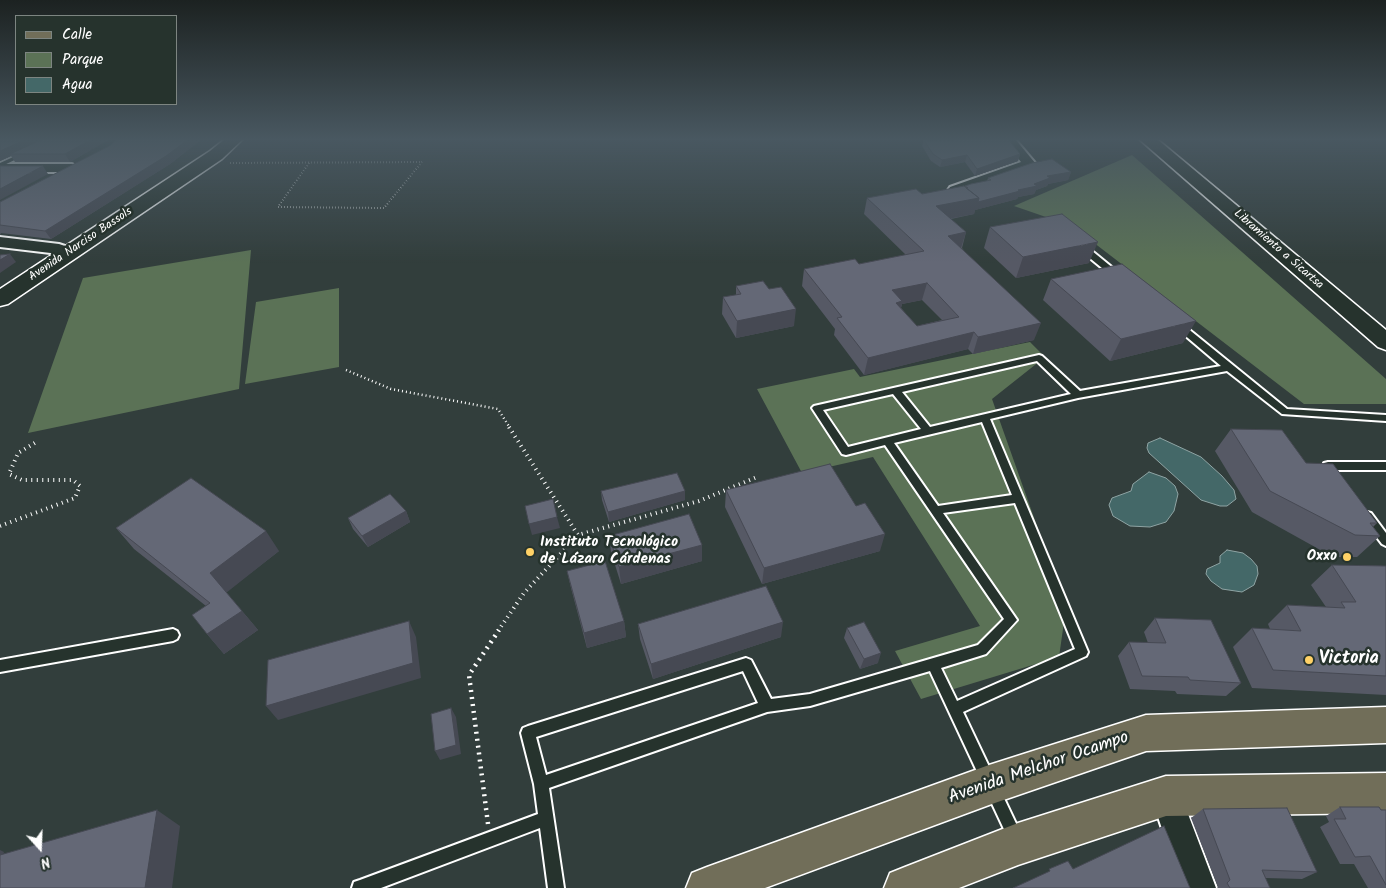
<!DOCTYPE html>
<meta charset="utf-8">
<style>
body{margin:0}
#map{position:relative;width:1386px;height:888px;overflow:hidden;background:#323e3c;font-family:Kalam,sans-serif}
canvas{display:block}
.legend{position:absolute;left:15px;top:15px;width:162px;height:90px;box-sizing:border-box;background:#26332d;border:1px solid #7d8581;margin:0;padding:6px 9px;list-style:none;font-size:15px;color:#fff}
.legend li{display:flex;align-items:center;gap:10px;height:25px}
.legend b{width:25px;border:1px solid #7d8581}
.north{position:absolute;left:15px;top:823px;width:50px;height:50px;-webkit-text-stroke:4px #26332d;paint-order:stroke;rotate:160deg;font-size:14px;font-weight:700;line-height:20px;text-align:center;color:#fff}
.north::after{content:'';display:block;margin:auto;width:18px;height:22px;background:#fff;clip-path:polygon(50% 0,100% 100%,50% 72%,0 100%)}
</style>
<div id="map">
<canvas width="1386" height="888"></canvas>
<ul class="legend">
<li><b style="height:6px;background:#716e59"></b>Calle</li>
<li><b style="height:14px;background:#5b7256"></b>Parque</li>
<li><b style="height:14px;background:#446868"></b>Agua</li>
</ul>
<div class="north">N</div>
</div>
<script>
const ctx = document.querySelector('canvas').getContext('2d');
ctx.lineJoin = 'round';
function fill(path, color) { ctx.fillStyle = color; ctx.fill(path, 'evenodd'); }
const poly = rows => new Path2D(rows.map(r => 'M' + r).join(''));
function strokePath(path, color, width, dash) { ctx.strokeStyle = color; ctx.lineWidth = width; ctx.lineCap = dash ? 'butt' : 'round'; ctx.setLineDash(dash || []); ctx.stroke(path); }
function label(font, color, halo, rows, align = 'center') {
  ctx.font = font + ' Kalam,sans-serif'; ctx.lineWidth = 5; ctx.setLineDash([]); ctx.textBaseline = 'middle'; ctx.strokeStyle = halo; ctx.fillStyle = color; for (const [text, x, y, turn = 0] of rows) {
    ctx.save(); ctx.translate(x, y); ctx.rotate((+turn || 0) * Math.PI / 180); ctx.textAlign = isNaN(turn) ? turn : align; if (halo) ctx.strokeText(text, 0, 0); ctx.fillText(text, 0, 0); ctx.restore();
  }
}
const green = poly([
 [1132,155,1386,379,1386,404,1304,404,1072,226,1014,206],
 [251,250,239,389,28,433,83,278],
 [339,288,339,367,245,384,256,302],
 [1030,342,1045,357,992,399,1066,608,1059,657,921,699,895,651,980,626,873,457,802,473,757,389,854,369,860,377]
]);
const water = poly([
 [1160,438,1201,457,1222,476,1234,490,1236,499,1227,506,1220,506,1201,500,1149,453,1147,448,1148,443,1160,438],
 [1149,472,1166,478,1175,486,1178,494,1174,511,1166,522,1150,527,1130,526,1113,516,1109,505,1112,498,1131,491,1133,484,1149,472],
 [1227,550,1243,553,1251,559,1257,566,1258,574,1254,585,1242,592,1222,589,1211,581,1206,574,1207,569,1220,563,1220,556,1227,550]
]);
const pathFar3 = poly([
 [230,163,422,162],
 [309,163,278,207,384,208,422,162]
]);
const pathFar2 = poly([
 [346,370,391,389,498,409,510,428]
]);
const pathFar1 = poly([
 [509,427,578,535,699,501,757,477],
 [0,526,75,498,80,486,73,480,22,480,9,474,18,453,38,441],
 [498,631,524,593,578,535]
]);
const path = poly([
 [488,824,469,675,499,630]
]);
const lane = poly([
 [22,153,27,154,0,167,0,163,22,153],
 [1080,246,1086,246,1119,273,1119,277,1113,277,1080,250,1080,246],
 [1178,322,1181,323,1287,409,1386,415,1386,421,1282,414,1227,371,1078,398,990,419,1088,652,1086,656,963,712,1020,832,1022,837,1020,842,1015,844,1010,842,930,671,810,706,767,712,549,788,564,888,548,888,540,828,381,888,352,888,354,882,360,880,538,814,534,784,521,733,523,728,528,726,746,658,751,660,771,699,810,694,978,645,1004,619,885,445,846,455,842,454,812,408,814,406,1039,355,1042,356,1080,391,1221,366,1175,327,1174,325,1178,322],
 [1037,361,1071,394,930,427,902,392,1037,361],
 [893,394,921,429,848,447,823,410,893,394],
 [982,422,1012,495,938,506,894,443,982,422],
 [1015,503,1075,649,957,701,941,668,986,654,1017,620,943,513,1015,503],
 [743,671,758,703,546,775,536,737,743,671],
 [1328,462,1386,462,1386,470,1337,470,1336,474,1332,475,1328,474,1323,466,1324,463,1328,462],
 [1367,512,1371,513,1386,533,1386,546,1382,544,1363,519,1362,516,1363,513,1367,512],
 [173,629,177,631,179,635,177,639,173,641,0,672,0,660,173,629]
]);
const street = poly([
 [1003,139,1015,139,1036,164,1034,167,960,193,950,193,948,190,950,187,1021,162,1003,139],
 [0,164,72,164,79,168,72,172,0,172,0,164],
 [0,237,59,244,65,246,67,249,65,252,59,254,0,247,0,237],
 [1166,781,1177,785,1216,888,1182,888,1151,796,1155,785,1166,781]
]);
const secondary = poly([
 [225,139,243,139,222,159,8,304,0,306,0,289,210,151,225,139],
 [1139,139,1157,139,1386,330,1386,350,1378,347,1139,139]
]);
const primary = poly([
 [1386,707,1386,743,1146,751,989,805,765,888,686,888,692,873,707,867,989,765,1146,715,1386,707],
 [1386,773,1386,813,1166,816,1018,865,959,888,884,888,890,873,905,867,1018,823,1166,776,1386,773]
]);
const wall = poly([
 [0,139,110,139,70,162,15,162,11,156,0,161],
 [117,139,202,139,170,164,51,239,1,233,0,235,0,202,111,145],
 [923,139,930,141,1020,154,1018,161,975,176,965,162,940,167,931,161,922,146],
 [1071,172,1068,180,1048,184,1047,186,1036,190,1034,194,1018,197,1017,199,975,210,974,214,951,219,966,232,962,248,1034,340,973,354,968,349,864,375,834,335,835,329,802,286,804,269,859,264,906,255,864,214,867,198,922,194,965,187,965,186,987,181,988,178],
 [922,300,942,320,917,326,901,308,902,304],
 [990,227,1089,263,1016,278,984,248],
 [1051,279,1183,343,1110,361,1043,300],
 [736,286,794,326,736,338,722,314,723,297,736,295],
 [1231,429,1306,463,1377,523,1373,527,1380,536,1357,557,1333,557,1252,512,1215,451],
 [726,490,880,551,762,584,725,507],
 [601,491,685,491,685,500,609,522,602,500],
 [406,511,410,522,368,547,353,529,348,518],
 [116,528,279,551,226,592,258,630,224,654,207,634,206,606,134,549],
 [609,536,702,545,702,561,621,584,611,552],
 [1332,565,1386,566,1386,695,1252,688,1233,647,1252,628,1270,629,1268,624,1287,605,1326,607,1311,585],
 [567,571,624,621,626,637,587,648,571,588],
 [1155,618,1241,683,1226,696,1177,694,1175,691,1130,689,1118,656,1129,642,1148,643,1144,632],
 [638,624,781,637,653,679,640,639],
 [847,628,878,663,860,669,844,638],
 [1340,807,1386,810,1386,888,1368,888,1354,864,1340,864,1320,827,1329,822,1326,816],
 [1203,809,1317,872,1302,879,1265,878,1270,888,1217,888,1218,887,1191,818]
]);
const shadedWall = poly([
 [27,139,49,139,10,154,11,156,0,161,0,151],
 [92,139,110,139,70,162,65,154],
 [189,139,202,139,170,164,51,239,45,231],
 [1020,154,1018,161,975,176,977,169],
 [967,155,965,162,940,167,942,160],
 [43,166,48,174,0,200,0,189],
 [1071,172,1068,180,1048,184,1047,186,1036,190,1034,194,1018,197,1017,199,975,210,974,214,932,222,936,206,1018,190,1034,184,1047,176],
 [966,232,961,248,948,236],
 [1098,242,1089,263,1016,278,1023,257],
 [10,254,16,262,0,273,0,260],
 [927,283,922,300,902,304,898,318,892,290],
 [796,309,794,326,736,338,737,321],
 [1196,321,1183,343,1110,361,1121,339],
 [1041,323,1034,340,973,354,978,337],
 [974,332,968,349,864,375,868,358],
 [685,491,685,500,609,522,608,512],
 [406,511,410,522,368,547,362,536],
 [557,517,560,528,532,535,529,524],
 [266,531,279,551,226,593,210,573],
 [885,534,880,551,762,584,764,568],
 [702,545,702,561,621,584,619,567],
 [242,611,258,630,224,654,207,634],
 [409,621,416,637,421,678,278,720,266,706],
 [624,621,626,637,587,648,584,633],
 [783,622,781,637,653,679,651,664],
 [881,653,878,663,860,669,864,659],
 [451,708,456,717,461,754,440,760,435,751],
 [157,810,180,826,172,888,145,888],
 [0,850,4,852,0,867]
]);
const building = poly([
 [0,139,27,139,0,151,0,139],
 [43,139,92,139,65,154,10,154,43,139],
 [117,139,189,139,166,156,45,231,0,225,0,202,111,145,117,139],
 [923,139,930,141,980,139,1008,139,1020,154,977,169,967,155,942,160,933,154,923,139],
 [1052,159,1071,172,1047,176,1050,178,1034,184,1037,186,1018,190,1020,191,978,202,979,198,966,188,968,188,965,186,971,184,991,180,988,178,1032,163,1052,159],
 [0,166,43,166,0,189,0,166],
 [964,186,979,198,936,206,966,232,948,236,1041,323,978,337,974,332,868,358,837,318,842,317,804,269,855,259,859,264,924,251,867,198,916,189,922,194,964,186],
 [927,283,959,317,917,326,896,303,902,301,892,290,927,283],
 [1062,214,1098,242,1023,257,990,227,1062,214],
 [10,254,0,260,0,255,10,254],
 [1122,264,1196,321,1121,339,1051,279,1122,264],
 [763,281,769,289,781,287,796,309,737,321,723,297,741,294,736,286,763,281],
 [1231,429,1282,430,1306,463,1333,464,1377,523,1370,523,1380,536,1355,535,1270,491,1231,429],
 [830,464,856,506,865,503,885,534,764,568,726,490,830,464],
 [677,473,685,491,608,512,601,491,677,473],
 [191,478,266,531,210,573,242,611,207,634,192,615,210,603,116,528,191,478],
 [390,494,406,511,362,536,348,518,390,494],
 [553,499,557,517,529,524,525,506,553,499],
 [689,514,702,545,619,567,609,536,689,514],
 [605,561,624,621,584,633,567,571,605,561],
 [1332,565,1386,566,1386,676,1273,670,1252,628,1301,631,1287,605,1345,608,1341,602,1356,602,1332,565],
 [766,586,783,622,651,664,638,624,766,586],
 [1155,618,1211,620,1241,683,1190,680,1188,677,1142,676,1129,642,1166,643,1155,618],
 [409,621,413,663,266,706,268,660,409,621],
 [864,622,881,653,864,659,847,628,864,622],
 [451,708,456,745,435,751,431,714,451,708],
 [1340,807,1379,807,1381,810,1386,810,1386,885,1370,856,1355,857,1334,819,1346,819,1340,807],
 [1287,808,1317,872,1262,870,1270,888,1230,888,1227,883,1230,880,1203,809,1287,808],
 [157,810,145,888,0,888,0,855,157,810],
 [1164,826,1190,888,1013,888,1050,871,1049,869,1068,861,1073,869,1164,826]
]);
const markers = [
 [530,552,5,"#ffd166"],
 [1347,557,5,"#ffd166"],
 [1309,660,5,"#ffd166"]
];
const farStreetnames = [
 ["Avenida Narciso Bassols",81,245,-34],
 ["Libramiento a Sicartsa",1278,250,41]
];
const poiNames = [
 ["Instituto Tecnológico",540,543],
 ["de Lázaro Cárdenas",540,560],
 ["Oxxo",1337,557,"right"]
];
const nearPoinames = [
 ["Victoria",1319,660]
];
const nearStreetnames = [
 ["Avenida Melchor Ocampo",1039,769,-19]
];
fill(green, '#5b7256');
fill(water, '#446868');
strokePath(water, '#8fa4a4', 1);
strokePath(lane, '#fff', 4);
strokePath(street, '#fff', 4);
strokePath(secondary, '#fff', 3);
strokePath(primary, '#fff', 3);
strokePath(pathFar3, '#fff', 2, [0.5, 2.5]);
strokePath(pathFar2, '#fff', 2.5, [1, 3]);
strokePath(pathFar1, '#fff', 4, [1, 4.5]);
strokePath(path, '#fff', 4.5, [2, 5]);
fill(lane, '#26332d');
fill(street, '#26332d');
fill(secondary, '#26332d');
fill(primary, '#716e59');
fill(wall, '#565965');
fill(shadedWall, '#464953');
fill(building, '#646876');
strokePath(building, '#464953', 1);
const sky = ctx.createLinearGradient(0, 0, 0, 263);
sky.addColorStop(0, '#1c2221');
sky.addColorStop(0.53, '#495861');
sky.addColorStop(1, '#49586100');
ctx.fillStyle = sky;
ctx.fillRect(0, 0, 1386, 263);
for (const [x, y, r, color] of markers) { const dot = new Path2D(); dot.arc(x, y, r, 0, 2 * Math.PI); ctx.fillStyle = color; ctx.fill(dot); strokePath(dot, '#26332d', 2); }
label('12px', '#fff', '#26332d', farStreetnames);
label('bold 15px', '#fff', '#26332d', poiNames, 'left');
label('bold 18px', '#fff', '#26332d', nearPoinames, 'left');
label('18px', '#fff', '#26332d', nearStreetnames);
</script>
